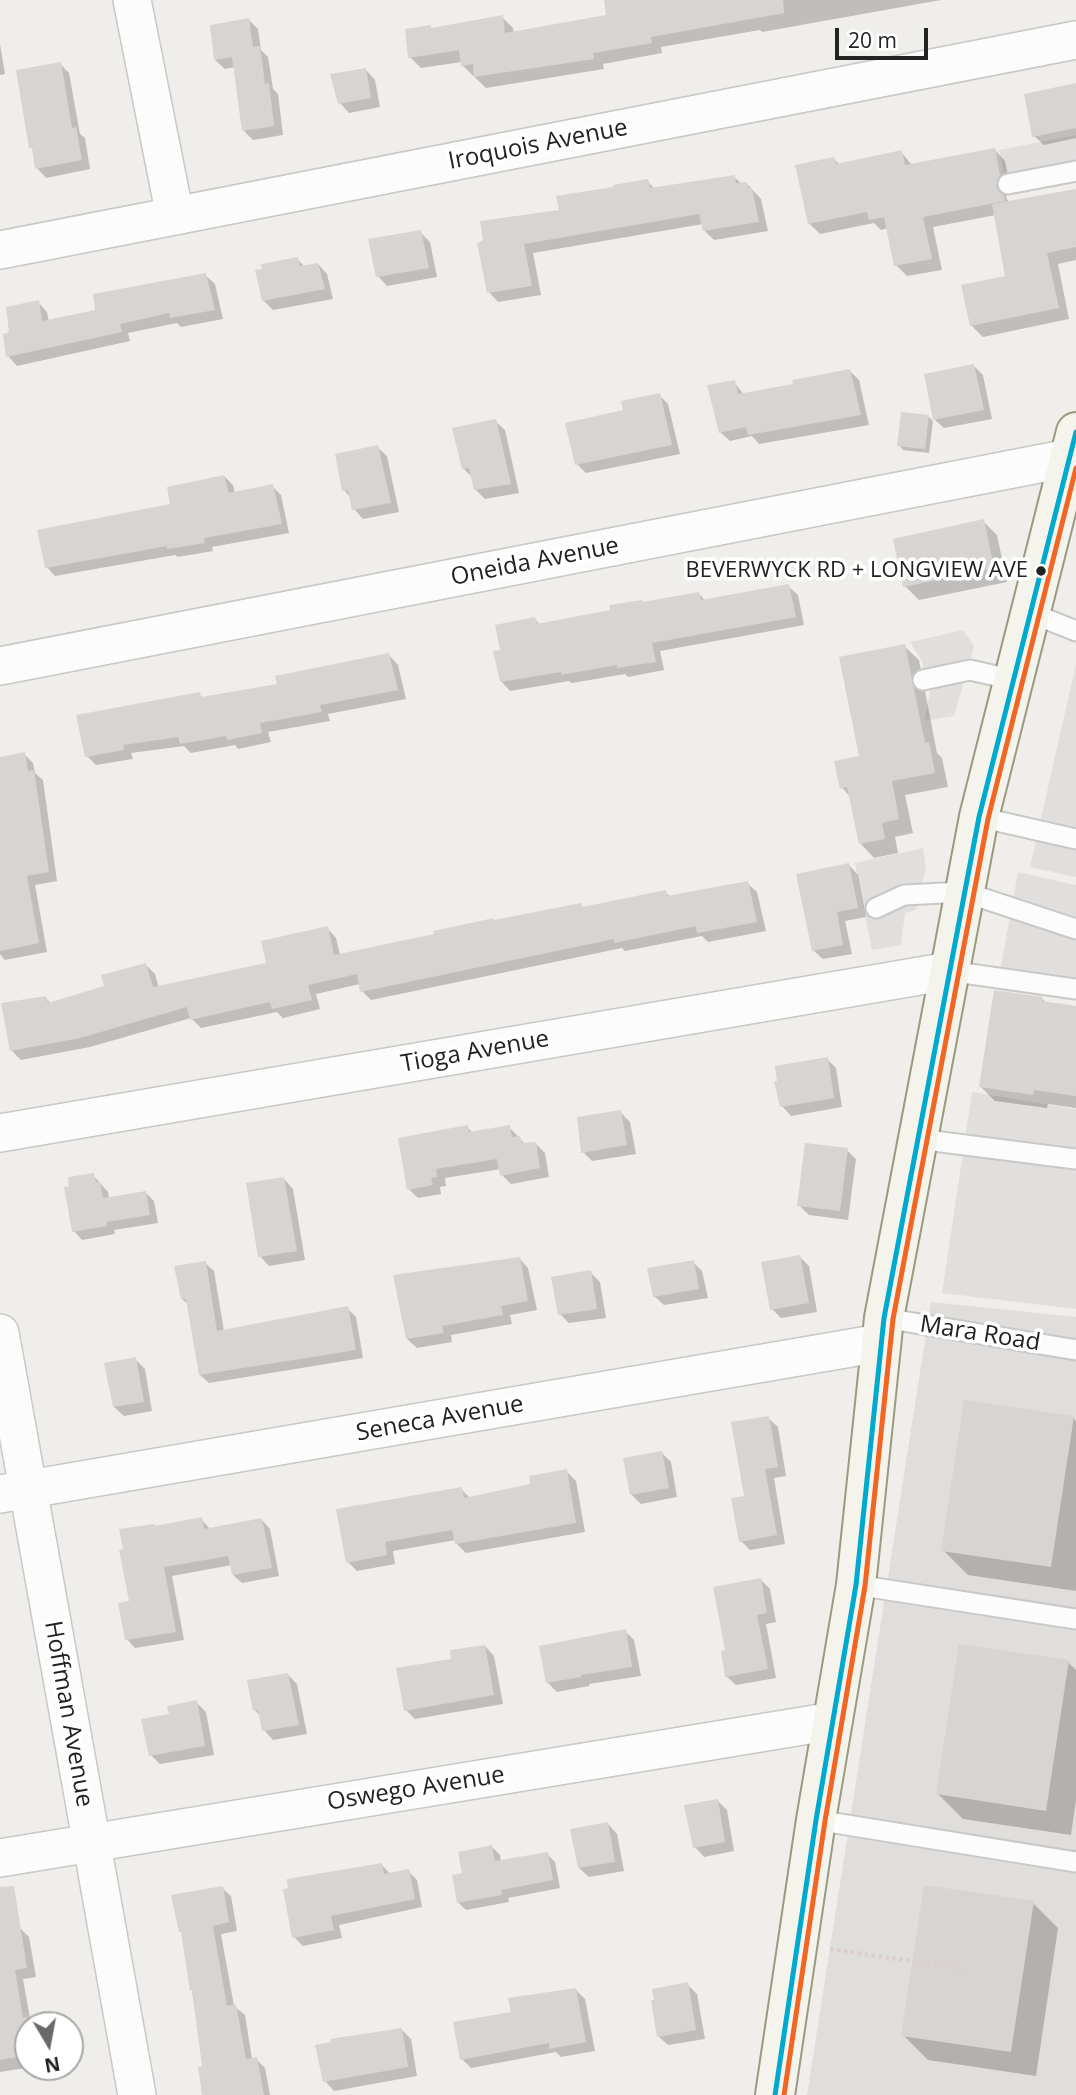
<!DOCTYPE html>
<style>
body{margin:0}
#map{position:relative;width:1076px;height:2095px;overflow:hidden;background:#f0eeeb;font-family:"Open Sans",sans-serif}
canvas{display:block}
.north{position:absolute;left:14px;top:2011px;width:70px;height:70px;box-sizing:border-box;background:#fff;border:2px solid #a7a7a7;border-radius:50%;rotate:170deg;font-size:19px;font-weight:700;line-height:28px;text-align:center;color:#222}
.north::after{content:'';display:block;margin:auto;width:24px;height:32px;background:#6a6968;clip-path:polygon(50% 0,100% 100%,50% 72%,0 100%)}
.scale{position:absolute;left:835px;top:28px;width:93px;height:32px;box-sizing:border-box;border:4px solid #222;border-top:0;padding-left:9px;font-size:21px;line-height:24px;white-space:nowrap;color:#222;-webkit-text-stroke:5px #fff;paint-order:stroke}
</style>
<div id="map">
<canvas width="1076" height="2095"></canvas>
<div class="north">N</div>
<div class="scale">20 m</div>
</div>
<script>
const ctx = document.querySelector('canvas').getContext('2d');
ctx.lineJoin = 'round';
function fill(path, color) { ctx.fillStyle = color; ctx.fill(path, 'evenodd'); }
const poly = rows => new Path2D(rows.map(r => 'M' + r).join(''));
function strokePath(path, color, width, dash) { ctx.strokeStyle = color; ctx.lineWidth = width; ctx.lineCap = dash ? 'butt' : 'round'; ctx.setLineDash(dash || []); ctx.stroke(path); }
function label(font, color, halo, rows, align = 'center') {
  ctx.font = font + ' "Open Sans",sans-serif'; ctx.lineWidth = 7; ctx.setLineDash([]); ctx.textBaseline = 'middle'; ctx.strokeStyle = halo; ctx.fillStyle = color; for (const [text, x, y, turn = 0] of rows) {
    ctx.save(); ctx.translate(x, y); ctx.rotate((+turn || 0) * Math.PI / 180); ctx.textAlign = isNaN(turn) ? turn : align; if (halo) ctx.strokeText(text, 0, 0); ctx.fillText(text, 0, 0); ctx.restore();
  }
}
const residential = poly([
 [931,1302,1076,1317,1076,2095,807,2095]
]);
const parking = poly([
 [1076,135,1076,183,1008,195,999,150],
 [963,630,974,646,954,716,924,721,930,693,922,661,910,642],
 [1076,664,1076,877,1030,867],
 [923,848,926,867,916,910,905,913,901,945,872,950,855,863],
 [1018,872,1076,885,1076,996,998,983],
 [972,1092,1076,1109,1076,1309,942,1293]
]);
const shadow = poly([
 [622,0,941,0,762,32,760,30,661,47,662,53,603,64,604,69,486,88,462,65,462,62,421,68,410,57,433,30,502,17,513,28,514,33,608,16],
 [249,20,258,29,261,50,268,57,273,89,278,94,283,135,253,140,244,131,235,67,225,69,215,60],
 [0,44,5,74,0,75],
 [60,64,69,73,80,134,85,138,90,169,46,178,37,168,34,150,31,148],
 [366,70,375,80,380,107,349,113,340,103],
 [1076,85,1076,138,1044,145,1034,136],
 [995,150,1005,161,1010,186,1006,197,1009,203,1076,190,1076,260,1058,264,1069,319,983,337,971,325,1007,277,996,215,933,227,942,270,907,276,896,265,888,228,881,230,874,223,820,234,809,223,834,159,840,165,901,152,912,165],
 [734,177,742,184,747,184,761,199,768,231,714,240,704,230,703,224,533,253,541,295,498,302,489,292,479,244,615,189,647,181,655,189],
 [420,232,430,242,437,277,387,286,378,276],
 [297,259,305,267,318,264,327,274,333,299,273,310,263,300],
 [205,275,215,284,223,319,181,327,177,323,128,333,130,341,17,366,8,356,11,333,38,302,47,312,49,322,97,311],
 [974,366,983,375,992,419,944,428,934,419],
 [850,371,859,380,869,425,759,444,752,436,730,441,720,432,734,382,744,395,795,386],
 [659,395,668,404,680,454,586,473,577,464,625,411],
 [929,417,933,421,929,453,903,450,899,445],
 [495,421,505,430,519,493,485,499,476,490,473,478,463,468],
 [377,447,387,456,399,512,363,519,354,509,351,498,344,490],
 [224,476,233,485,235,494,272,486,281,495,289,533,212,547,213,551,178,557,175,555,55,576,47,567,172,505],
 [983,521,997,535,1007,582,919,600,905,586],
 [788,586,798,595,804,625,660,651,664,670,628,677,625,674,572,683,569,681,510,691,501,681,502,651,535,619,540,625,699,594,706,601],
 [904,646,919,660,937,753,942,758,948,787,905,795,913,833,895,837,898,853,874,858,860,843,851,797,842,788,861,757],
 [389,655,398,665,406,699,328,714,330,721,268,732,271,742,238,749,235,745,191,753,184,746,131,753,133,759,96,765,87,756,199,694,204,699,280,685],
 [24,754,33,763,35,773,43,780,57,881,35,885,47,952,5,960,0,954,0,759],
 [849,865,858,875,866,917,845,921,852,954,823,959,813,950],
 [747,883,757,892,766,931,708,942,702,936,625,951,622,948,371,1000,362,991,360,984,316,994,320,1009,283,1018,277,1012,201,1028,191,1018,90,1047,21,1060,12,1051,46,998,51,1004,106,987,146,965,155,974,159,988,268,964,327,928,336,938,340,955,581,905,584,908,665,892,671,897],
 [1042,999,1047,1003,1076,1007,1076,1108,1048,1104,1047,1108,995,1101,981,1087],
 [827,1059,836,1068,842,1107,791,1116,782,1106],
 [620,1112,630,1122,636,1154,592,1161,583,1152],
 [467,1127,473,1133,509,1127,526,1145,536,1144,545,1153,549,1177,511,1184,502,1175,501,1169,445,1178,446,1186,440,1187,441,1194,418,1198,409,1189],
 [847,1150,856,1159,848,1220,809,1215,799,1205],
 [93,1175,108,1192,109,1199,145,1192,154,1201,158,1223,114,1230,115,1234,82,1240,74,1231],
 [284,1179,293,1189,305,1260,269,1266,260,1256],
 [800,1257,809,1266,817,1312,781,1318,772,1309],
 [519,1258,528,1268,537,1310,510,1315,512,1324,451,1335,452,1342,417,1348,407,1339],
 [693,1262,702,1271,708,1298,664,1305,654,1296],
 [205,1263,214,1271,224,1331,347,1308,356,1317,363,1358,209,1383,200,1375,189,1305,182,1299],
 [590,1272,600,1282,606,1318,569,1323,560,1314],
 [135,1359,145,1369,152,1411,124,1416,114,1407],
 [768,1418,778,1427,786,1476,774,1478,785,1544,750,1550,741,1541,746,1498],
 [1073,1418,1076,1421,1076,1591,968,1575,943,1550],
 [662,1453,671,1462,677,1497,641,1504,631,1494],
 [566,1471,576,1481,585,1532,466,1553,457,1544,456,1540,393,1551,395,1564,357,1571,348,1562,461,1489,470,1498,532,1486],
 [201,1519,210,1529,262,1520,270,1529,279,1576,242,1583,233,1575,232,1565,172,1576,184,1640,135,1648,127,1639,131,1602,156,1527],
 [761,1580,770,1589,776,1622,766,1624,776,1678,736,1685,726,1676,727,1651],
 [625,1631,634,1640,641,1676,589,1684,589,1686,557,1692,547,1682],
 [485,1646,494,1656,503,1704,415,1719,406,1710,453,1661],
 [1068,1662,1076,1670,1076,1800,1071,1835,963,1819,938,1794],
 [288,1675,297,1684,307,1734,273,1740,264,1730,261,1717,255,1710],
 [196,1702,206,1712,214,1755,160,1764,151,1755,171,1715],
 [718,1801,727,1810,734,1851,704,1857,695,1847],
 [608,1824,617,1834,624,1871,589,1877,579,1868],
 [492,1847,500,1855,501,1862,547,1854,555,1862,560,1888,508,1898,509,1902,466,1910,459,1903,464,1874],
 [382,1865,391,1875,408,1871,417,1880,422,1907,339,1925,342,1938,303,1946,294,1937],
 [222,1888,231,1896,237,1931,221,1934,234,2006,245,2015,252,2059,256,2059,265,2068,270,2095,204,2095,204,2068,183,1934],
 [1033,1903,1058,1928,1036,2076,928,2060,903,2035],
 [20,1928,29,1937,36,1977,23,1979,30,2018,42,2016,50,2025,28,2025,28,2067,32,2067,0,2072,0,1931],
 [687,1984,697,1994,705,2039,668,2045,658,2036],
 [576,1990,585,1999,595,2051,561,2057,556,2052,471,2068,462,2059,513,2014],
 [401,2029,411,2039,417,2076,334,2091,325,2081]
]);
const building = poly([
 [604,0,783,0,784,13,651,37,652,43,593,53,594,59,474,77,473,64,461,66,459,50,408,58,405,29,431,25,431,28,503,15,505,33,606,15],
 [249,18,253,47,260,46,265,84,269,83,274,126,242,131,232,57,214,60,210,25],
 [61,62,72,128,76,127,82,160,35,169,32,148,29,148,16,70],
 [366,68,371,98,338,104,330,74],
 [1076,83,1076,128,1032,137,1024,94],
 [995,148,1000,175,996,186,998,191,1004,196,1005,201,923,217,932,259,894,266,884,217,869,220,867,212,808,224,795,165,834,157,836,164,902,150,905,165],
 [735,175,736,183,747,182,748,188,752,188,759,222,703,231,699,214,524,244,532,286,487,293,477,243,483,240,480,221,559,210,556,196,613,187,613,185,648,179,650,188],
 [1076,189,1076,247,1047,253,1059,308,970,326,961,285,1005,276,992,204],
 [421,230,429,268,376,277,368,239],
 [298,257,300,266,318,263,325,289,262,301,255,270,262,269,261,264],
 [206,273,215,310,170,318,169,313,120,324,122,332,6,357,3,334,9,332,6,307,39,300,42,321,95,310,93,294],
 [974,364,984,410,933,420,924,374],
 [850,369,861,415,748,435,746,427,719,433,707,385,735,380,738,394,793,384,792,380],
 [660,393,672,445,575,465,565,423,623,410,621,401],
 [901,412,929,415,925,449,897,446],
 [496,419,511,484,474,490,469,468,462,469,452,428],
 [378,445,391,503,352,510,348,490,342,491,335,454],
 [224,475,229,493,273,484,282,524,204,538,205,543,167,549,167,546,45,568,37,530,170,504,167,487],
 [984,519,994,568,903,587,893,539],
 [789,584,796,617,652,643,656,662,617,668,617,665,561,675,561,672,500,682,493,651,500,650,495,625,535,617,537,624,610,610,609,605,642,600,643,602,699,592,701,600],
 [905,644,925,743,929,742,935,773,892,781,899,819,882,823,885,839,859,844,847,787,840,789,834,761,859,756,839,657],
 [389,653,398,690,320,705,322,712,260,723,262,733,227,740,226,736,180,744,178,737,123,745,124,750,85,757,76,715,200,692,201,697,277,684,275,676],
 [25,752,28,771,34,770,49,872,27,876,39,943,0,951,0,757],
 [849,863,858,908,837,912,843,945,812,951,796,874],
 [748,881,757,922,697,933,696,926,614,943,614,939,360,992,357,974,308,985,312,1000,272,1009,270,1002,190,1020,187,1007,80,1038,10,1051,1,1003,46,996,48,1003,104,986,101,975,146,963,153,987,266,963,261,941,328,926,334,955,434,934,433,931,494,918,494,920,581,903,582,907,666,890,667,896],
 [994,990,1043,997,1042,1001,1076,1006,1076,1096,1034,1090,1033,1095,979,1087],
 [828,1057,834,1098,780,1107,774,1082,777,1081,775,1066],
 [621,1110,627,1145,581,1153,577,1117],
 [468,1125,469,1132,510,1125,512,1137,520,1136,522,1143,536,1142,540,1168,500,1176,497,1159,436,1169,437,1177,431,1178,433,1185,407,1190,398,1138],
 [805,1143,848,1148,840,1211,797,1206],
 [94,1173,96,1182,100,1182,103,1198,146,1191,150,1215,107,1222,107,1226,72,1232,64,1187,69,1186,68,1177],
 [284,1177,297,1251,258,1257,246,1183],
 [800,1255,809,1303,770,1310,761,1262],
 [520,1257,528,1301,501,1306,503,1315,442,1326,444,1333,406,1339,393,1275],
 [694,1260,699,1289,653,1297,647,1268],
 [206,1261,217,1331,348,1306,356,1350,199,1375,186,1299,181,1299,174,1266],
 [591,1270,597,1309,558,1315,551,1277],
 [136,1357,144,1402,113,1407,104,1363],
 [964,1400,1074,1416,1051,1567,941,1551],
 [769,1416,778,1467,765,1469,777,1535,739,1542,731,1498,744,1496,731,1422],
 [662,1451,669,1488,630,1495,623,1458],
 [567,1469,576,1523,455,1544,452,1530,385,1542,387,1555,346,1563,336,1509,462,1487,464,1498,530,1484,529,1476],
 [202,1517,204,1529,262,1518,272,1568,232,1575,228,1556,164,1567,176,1632,125,1640,118,1603,129,1601,119,1550,123,1549,119,1529,155,1524,155,1526],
 [761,1578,767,1613,757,1615,768,1669,725,1677,721,1651,725,1650,713,1587],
 [626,1629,632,1667,581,1675,581,1677,546,1683,539,1646],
 [959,1644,1069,1660,1046,1811,936,1794],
 [485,1645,494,1695,404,1711,396,1668,451,1659,450,1650],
 [288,1673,299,1725,262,1731,258,1710,253,1711,247,1680],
 [197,1700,205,1746,149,1756,141,1719,169,1714,167,1706],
 [718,1799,725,1842,693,1848,684,1805],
 [608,1822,615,1862,578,1868,570,1829],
 [492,1845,495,1861,548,1852,553,1880,501,1890,502,1895,457,1903,452,1875,462,1873,458,1852],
 [382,1863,384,1874,409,1869,415,1899,331,1916,334,1930,292,1938,283,1889,288,1888,287,1879],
 [924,1885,1034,1901,1011,2052,901,2036],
 [14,1886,27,1968,15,1970,23,2018,28,2017,28,2055,0,2060,0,1887],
 [223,1886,229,1922,213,1926,227,2006,236,2004,246,2059,257,2057,264,2095,202,2095,198,2067,202,2066,192,1990,190,1991,181,1932,179,1932,171,1895],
 [688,1982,696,2030,657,2037,651,2000,654,2000,652,1989],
 [576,1988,586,2042,549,2049,549,2043,460,2060,453,2022,511,2012,508,1998],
 [402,2028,408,2067,323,2082,315,2045,331,2042,330,2039]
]);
const path = poly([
 [830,1949,964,1969]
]);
const lane = poly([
 [1008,184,1076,171],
 [1031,613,1076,631],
 [923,680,970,670,1014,680],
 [979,817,1076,839],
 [876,908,904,895,964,892,1076,929],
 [949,971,1076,989],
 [918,1139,1076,1159],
 [884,1318,1076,1350],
 [856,1585,1076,1619],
 [816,1820,1076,1862]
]);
const street = poly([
 [132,0,175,216],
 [0,250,1076,40],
 [0,666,1069,458],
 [0,1133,949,971],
 [0,1333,137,2095],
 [0,1494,880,1343],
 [0,1858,833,1721]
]);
const secondary = poly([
 [775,2095,816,1820,856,1585,884,1318,979,817,1076,432]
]);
const bus1 = poly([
 [775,2095,816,1820,856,1585,884,1318,979,817,1076,432]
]);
const bus2 = poly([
 [784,2095,825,1821,865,1586,893,1319,988,819,1076,468]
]);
const markers = [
 [1041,571,6,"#222"]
];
const busNames = [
 ["BEVERWYCK RD + LONGVIEW AVE",1028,571]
];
const streetNames = [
 ["Iroquois Avenue",538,145,-11],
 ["Oneida Avenue",535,562,-11],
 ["Tioga Avenue",475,1052,-10],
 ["Mara Road",980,1334,9],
 ["Seneca Avenue",440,1419,-10],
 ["Hoffman Avenue",68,1714,80],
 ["Oswego Avenue",416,1789,-9]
];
fill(residential, '#dfdedc');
fill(parking, '#e0dfde');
fill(shadow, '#0003');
fill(building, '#d7d4d2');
strokePath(lane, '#c9c8c7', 23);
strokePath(street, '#c9c8c7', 40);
strokePath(secondary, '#999a82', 42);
strokePath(path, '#dccecd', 4.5, [3.5, 3.5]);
strokePath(lane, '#fdfcfc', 19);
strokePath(street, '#fdfcfc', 37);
strokePath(secondary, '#f4f4ed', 38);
strokePath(bus1, '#00a9ce', 5);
strokePath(bus2, '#f26522', 5);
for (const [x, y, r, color] of markers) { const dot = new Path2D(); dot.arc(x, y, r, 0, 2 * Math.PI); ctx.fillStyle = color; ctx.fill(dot); strokePath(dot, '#fff', 2.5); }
label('22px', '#222', '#fff', busNames, 'right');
label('24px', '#222', '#fff', streetNames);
</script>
